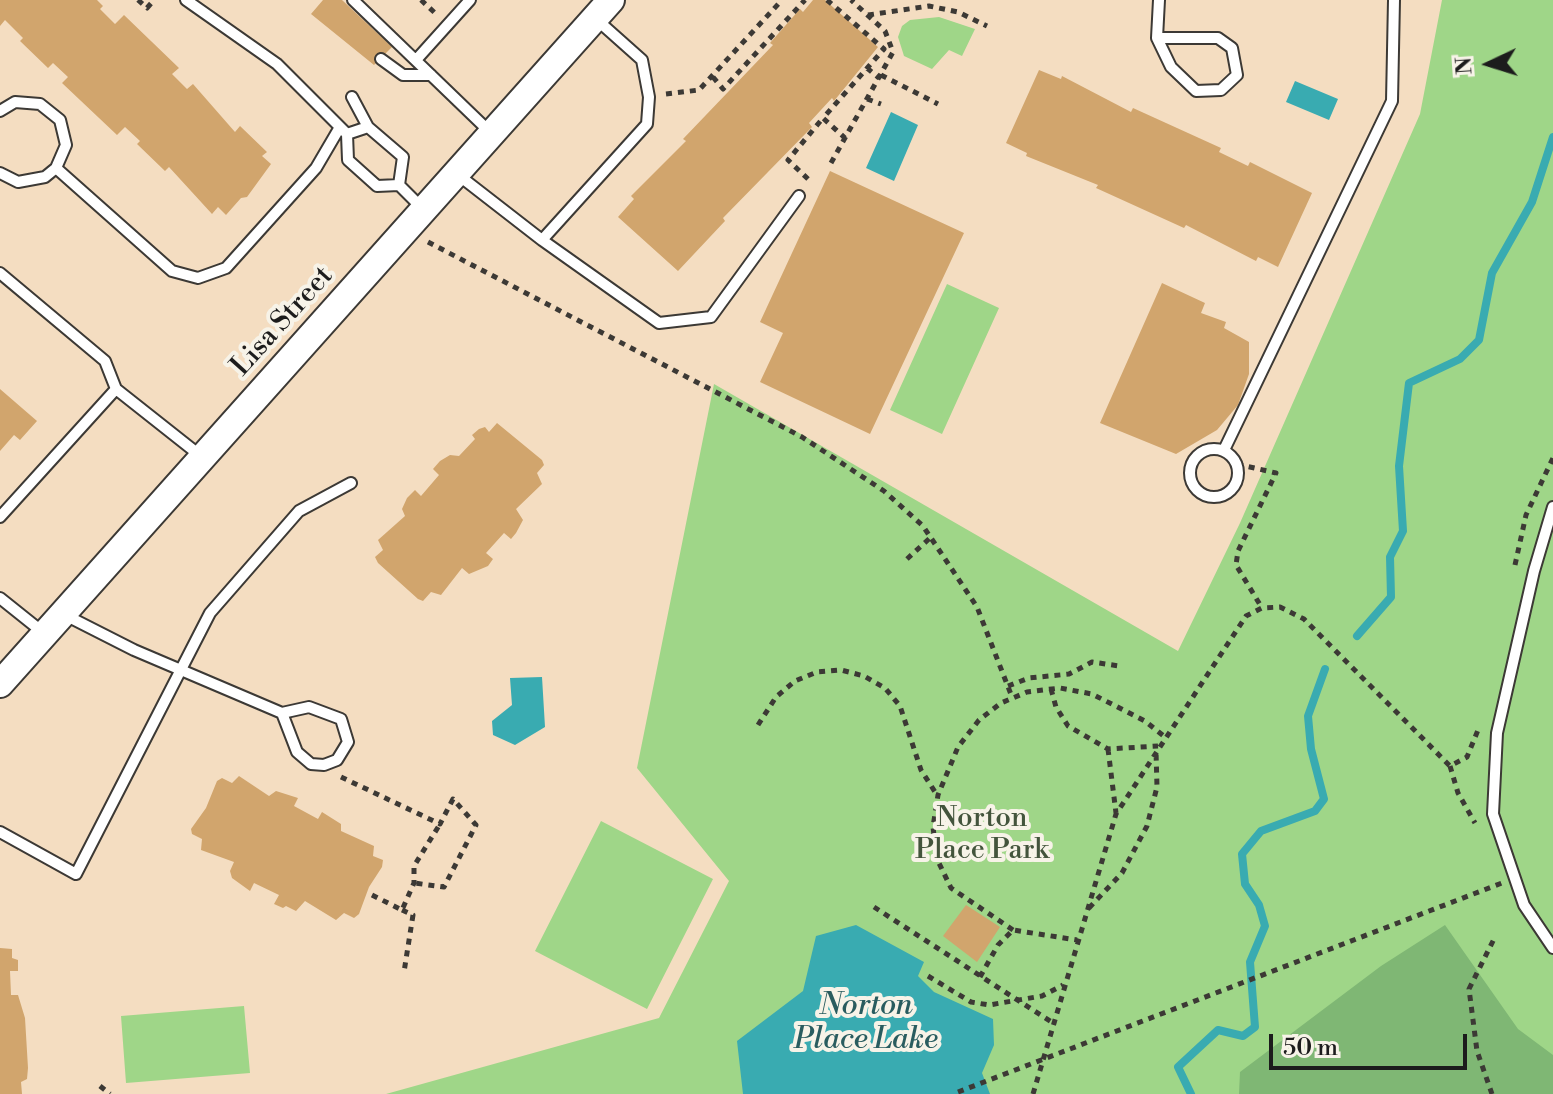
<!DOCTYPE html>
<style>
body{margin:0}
#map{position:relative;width:1553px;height:1094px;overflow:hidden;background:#f4ddc1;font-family:"Libre Bodoni",serif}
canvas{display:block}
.north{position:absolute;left:1449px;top:24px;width:80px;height:80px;-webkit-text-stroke:6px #f7f3e8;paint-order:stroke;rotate:266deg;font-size:22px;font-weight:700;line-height:32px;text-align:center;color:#1c1c1c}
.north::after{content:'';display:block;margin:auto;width:28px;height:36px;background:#1c1c1c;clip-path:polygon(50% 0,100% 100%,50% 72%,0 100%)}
.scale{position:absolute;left:1269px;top:1034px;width:198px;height:36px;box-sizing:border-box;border:4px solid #1c1c1c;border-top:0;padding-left:10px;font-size:24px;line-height:28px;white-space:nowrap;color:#1c1c1c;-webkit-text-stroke:6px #f7f3e8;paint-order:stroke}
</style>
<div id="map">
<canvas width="1553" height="1094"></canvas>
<div class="north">N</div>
<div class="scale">50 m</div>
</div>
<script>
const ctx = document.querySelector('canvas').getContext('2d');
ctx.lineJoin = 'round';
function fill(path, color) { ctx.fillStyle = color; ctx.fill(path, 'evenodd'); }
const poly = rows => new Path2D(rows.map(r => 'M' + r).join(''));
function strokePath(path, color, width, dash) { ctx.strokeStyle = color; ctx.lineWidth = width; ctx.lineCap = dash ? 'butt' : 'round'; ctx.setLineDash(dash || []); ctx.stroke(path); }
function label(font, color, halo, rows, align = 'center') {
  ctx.font = font + ' "Libre Bodoni",serif'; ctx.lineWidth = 8; ctx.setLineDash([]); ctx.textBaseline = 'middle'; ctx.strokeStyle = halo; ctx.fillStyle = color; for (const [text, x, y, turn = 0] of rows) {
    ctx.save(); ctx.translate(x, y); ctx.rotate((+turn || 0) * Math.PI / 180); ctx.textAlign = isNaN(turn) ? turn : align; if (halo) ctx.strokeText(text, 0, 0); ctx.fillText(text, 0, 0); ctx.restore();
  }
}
const green = poly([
 [1442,0,1553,0,1553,1094,386,1094,659,1018,729,881,637,768,714,384,1178,651,1240,523,1420,114],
 [939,17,975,29,962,56,949,50,932,69,904,56,898,37,902,26,910,20],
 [947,284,999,308,942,434,890,410],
 [601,821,713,879,647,1009,535,951],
 [244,1006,250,1073,126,1083,121,1016]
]);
const forest = poly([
 [1445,925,1518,1029,1553,1055,1553,1094,1239,1094,1240,1072,1381,966]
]);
const water = poly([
 [1295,81,1338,99,1329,120,1286,102],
 [891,112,918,125,894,181,866,168],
 [542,677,545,727,515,745,493,735,492,721,512,705,510,678],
 [856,925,924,962,918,976,934,992,993,1019,994,1045,982,1073,990,1094,743,1094,737,1041,803,991,816,936]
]);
const stream = poly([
 [1357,636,1391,597,1390,557,1403,531,1399,466,1409,383,1460,359,1479,340,1492,273,1532,202,1553,137],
 [1191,1094,1178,1067,1218,1030,1243,1036,1255,1027,1250,962,1265,926,1259,905,1245,884,1242,854,1261,831,1315,811,1324,799,1311,749,1308,716,1325,669]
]);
const building = poly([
 [0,0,97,0,103,6,100,9,115,24,124,15,179,68,172,74,187,89,193,84,235,132,240,126,267,152,262,156,271,164,247,197,241,198,226,215,218,207,212,214,169,167,165,171,137,144,140,141,125,127,117,135,62,83,68,77,53,63,48,68,20,41,23,38,5,20,0,26],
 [323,0,342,0,392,47,374,65,311,14],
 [813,0,825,0,878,47,834,101,832,98,809,123,812,127,723,218,725,221,678,271,618,217,634,199,631,196,686,141,683,139,773,45,770,43,800,9,803,12],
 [1039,70,1061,79,1062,76,1131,112,1133,108,1221,148,1219,152,1248,166,1250,162,1312,193,1278,267,1258,257,1256,261,1186,225,1184,228,1096,188,1098,185,1026,156,1027,153,1006,143],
 [830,171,964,233,870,434,760,382,783,333,760,322],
 [1162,283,1205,303,1201,313,1226,322,1224,328,1249,342,1249,374,1238,405,1217,430,1176,454,1100,423],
 [0,389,37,421,20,440,14,435,0,451],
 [497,423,542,460,544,465,537,473,542,484,516,509,523,520,516,533,511,539,504,533,486,553,493,559,488,566,469,574,462,568,441,595,431,592,423,601,418,599,378,563,375,557,383,550,378,540,405,516,402,509,407,498,415,490,421,496,439,475,433,469,440,461,450,455,459,456,475,439,472,435,479,429,485,427,489,432],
 [239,776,269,796,276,791,298,798,294,806,318,819,322,812,341,824,341,831,374,846,373,856,383,860,382,867,369,887,359,914,354,918,344,913,336,920,305,901,296,911,286,906,283,908,274,904,279,895,254,883,250,891,232,878,230,871,234,862,201,850,202,839,192,834,191,829,206,808,217,781,222,778,232,783],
 [966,905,1000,927,977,962,943,936],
 [0,948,12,949,12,958,18,960,18,971,10,971,11,995,18,995,25,1018,28,1068,27,1079,21,1082,22,1094,0,1094]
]);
const path = poly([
 [138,0,147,8,154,0],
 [421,0,435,13],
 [827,0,884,49,823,118,845,138],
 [868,15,929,6,958,12,987,26],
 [867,68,879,78],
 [881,75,938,104],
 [713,77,723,89,805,0],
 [666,94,699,90,782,0],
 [867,99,881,104],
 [831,163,893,52,885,31,851,0],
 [808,179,788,160,823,118],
 [428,242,802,437,884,491,923,526,977,607,1012,697],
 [1237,464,1276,473,1238,551,1236,565,1262,608],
 [907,559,931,537],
 [1515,565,1526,515,1553,458],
 [1008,686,1029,678,1069,674,1092,662,1119,666],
 [1051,689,1056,707,1068,726,1108,749,1158,746],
 [758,725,776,697,795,681,817,672,841,670,864,676,885,688,900,706,921,770,937,795],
 [1108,749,1116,813],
 [1450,766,1458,793,1475,823],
 [341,777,440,824,453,799,476,825,444,887,414,883],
 [372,895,402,910,414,883,414,866,440,824],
 [874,907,1053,1023],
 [1089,908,1122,873,1147,826,1157,787,1156,751],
 [402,910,413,915,404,972],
 [1013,930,951,888,937,859,933,827,938,795,958,747,979,720,1001,703,1027,692,1060,688,1092,694,1145,721,1165,737],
 [928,976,971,1002,989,1005,1042,996,1063,985],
 [980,977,998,945,1013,930,1077,940],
 [100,1086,110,1094],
 [958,1092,1502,883],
 [1033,1094,1116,814,1246,616,1262,608,1280,607,1304,619,1450,766,1467,757,1478,730],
 [1492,1094,1477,1051,1469,989,1495,937]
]);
const service = poly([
 [186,0,277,64,347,134,348,160,377,186,399,185,424,210],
 [353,0,491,133],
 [1157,38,1218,38,1232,48,1237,75,1221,90,1196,91,1171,67,1157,38,1159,0],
 [381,59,403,75,431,75],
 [416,60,470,0],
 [352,97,368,127],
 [0,111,15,102,40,104,60,120,66,145,56,168,45,177,18,182,0,173],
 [347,134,368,127,403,157,399,185],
 [56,168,172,271,198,278,226,268,316,168,340,127],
 [457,174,542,240,647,124,649,97,642,60,596,19],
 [542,240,659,323,711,317,799,196],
 [0,273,105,361,116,389,202,457],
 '1190 473a24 24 0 1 1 48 0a24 24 0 1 1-48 0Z',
 [1224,450,1392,101,1394,0],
 [1553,507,1534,571,1497,733,1493,814,1524,905,1553,948],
 [0,517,116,389],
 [0,598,45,634],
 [65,615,134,650,282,713,309,707,341,719,348,742,337,760,324,765,311,764,297,752,282,713],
 [0,832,76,874,210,613,299,511,351,483]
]);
const tertiary = poly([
 [0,684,611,0]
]);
const streetNames = [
 ["Lisa Street",283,322,-48]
];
const parkNames = [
 ["Norton",982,819],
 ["Place Park",982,851]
];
const waterNames = [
 ["Norton",866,1007],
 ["Place Lake",866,1041]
];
fill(green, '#9fd688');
fill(forest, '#7fb774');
fill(water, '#39abb1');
strokePath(stream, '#39abb1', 8);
fill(building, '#d1a56d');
strokePath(service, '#3c3935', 14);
strokePath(tertiary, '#3c3935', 30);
strokePath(path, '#3c3935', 5, [6, 6]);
strokePath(service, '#fff', 10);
strokePath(tertiary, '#fff', 26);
label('28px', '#1c1c1c', '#f7f3e8', streetNames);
label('28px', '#43543c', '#f7f3e8', parkNames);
label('italic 30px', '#295c5f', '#f7f3e8', waterNames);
</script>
